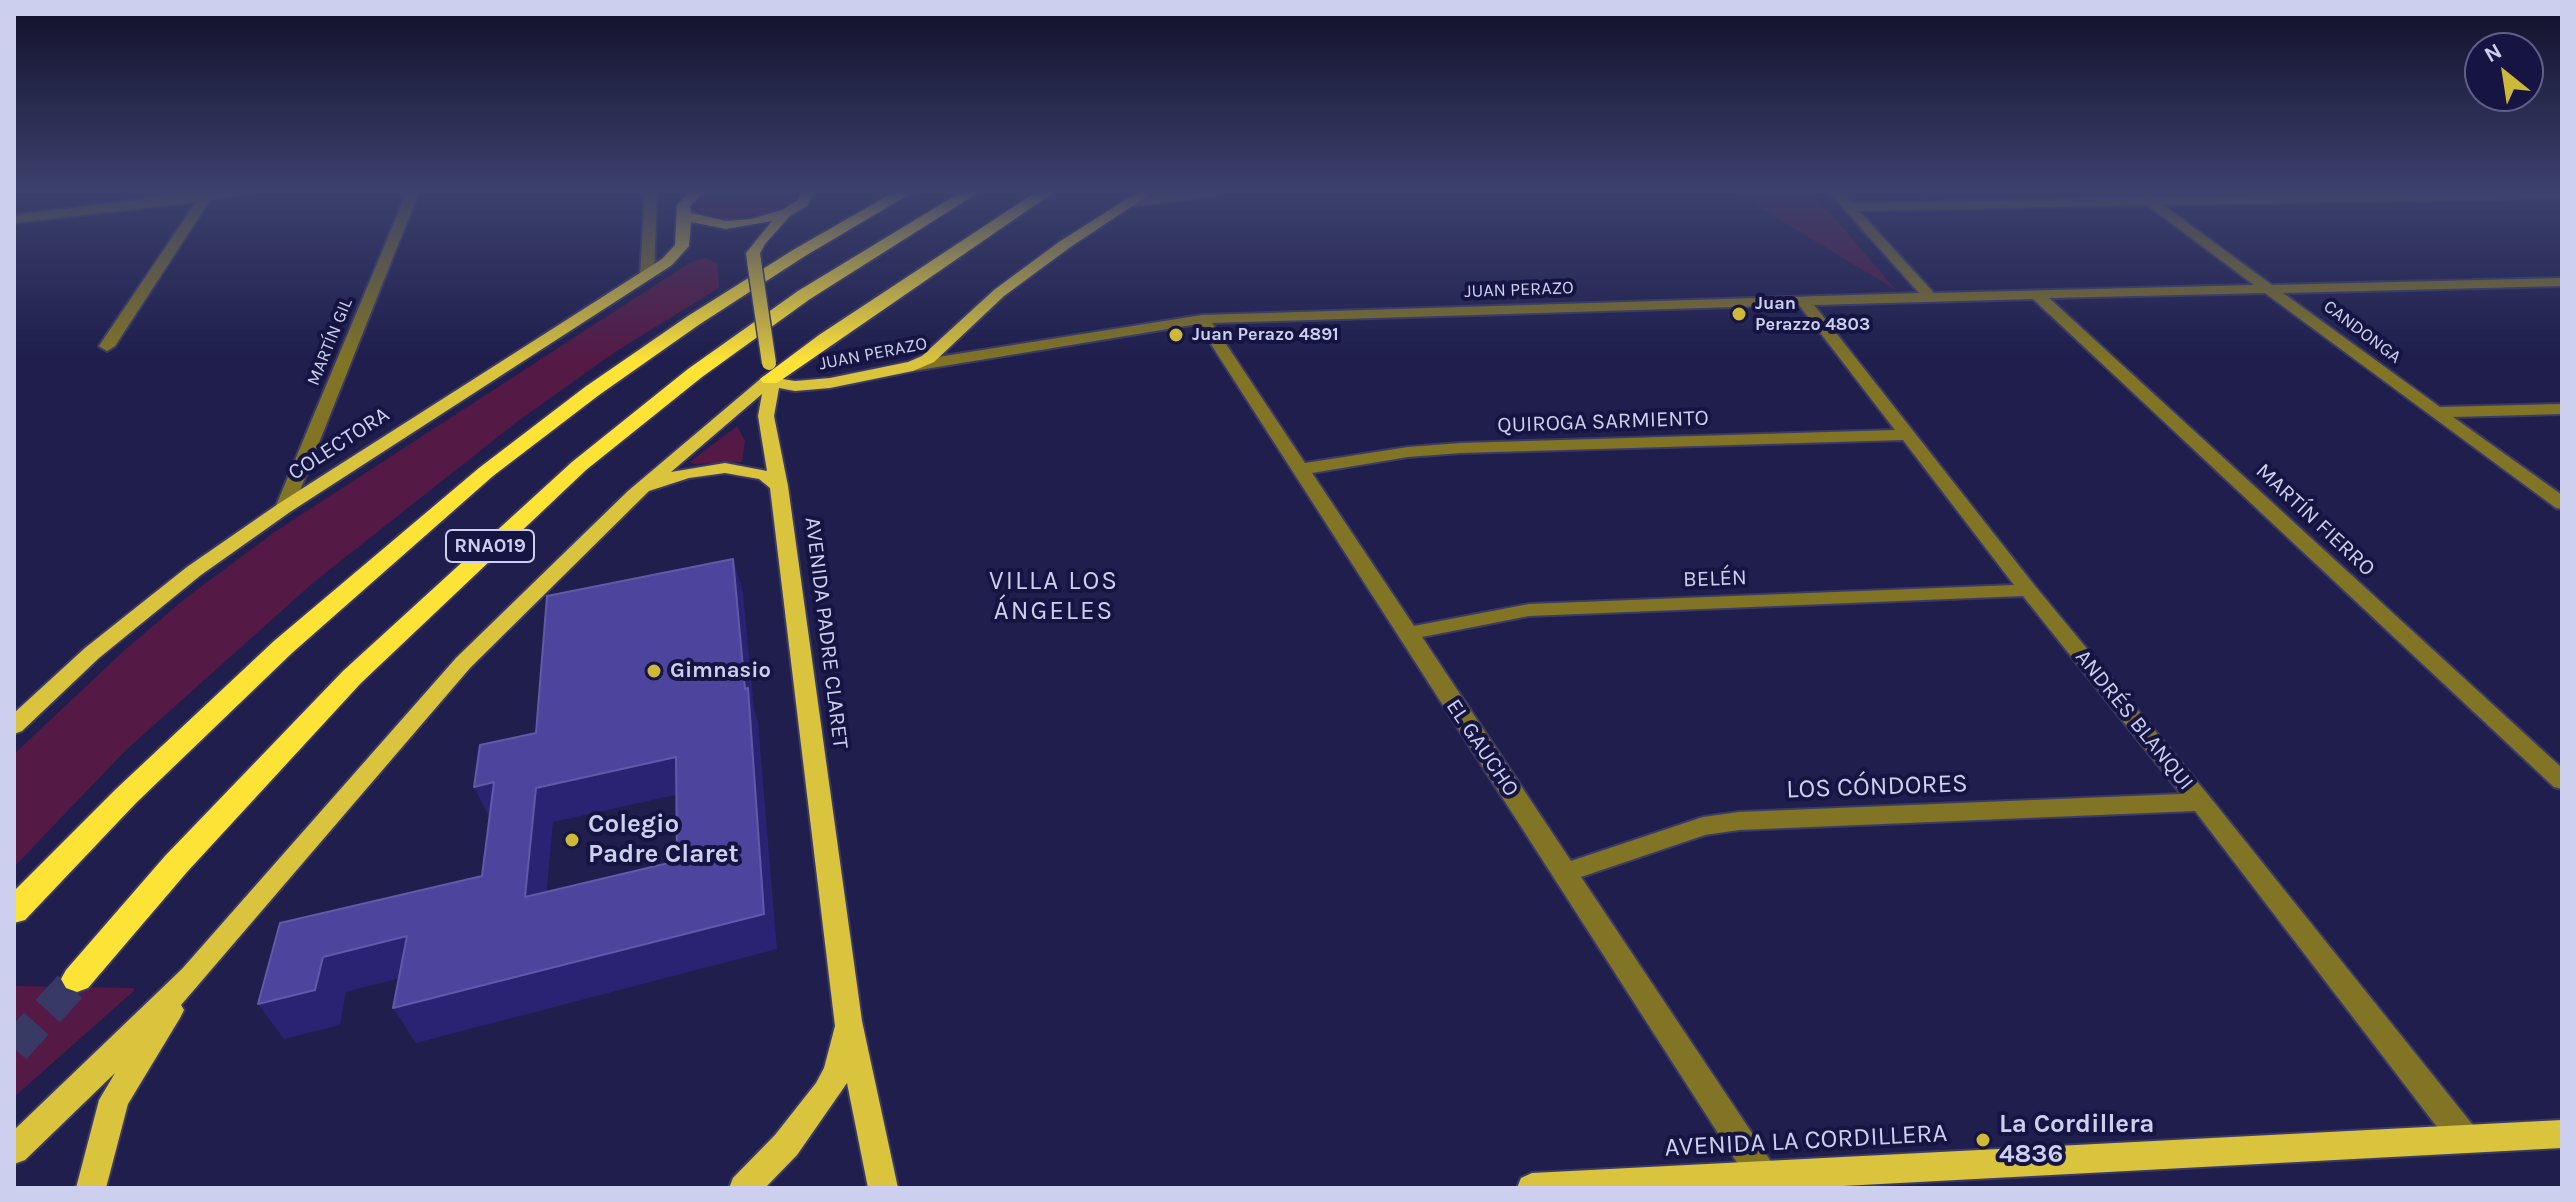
<!DOCTYPE html>
<meta charset="utf-8">
<style>
body{margin:0}
#map{position:relative;width:2576px;height:1202px;overflow:hidden;background:#1f1e4d;font-family:Karla,sans-serif}
canvas{display:block}
.frame{position:absolute;inset:0;border:16px solid #ccd0ee;pointer-events:none}
.north{position:absolute;left:2464px;top:32px;width:80px;height:80px;box-sizing:border-box;background:#161442;border:2px solid #5f5f87;border-radius:50%;rotate:330deg;font-size:22px;font-weight:700;line-height:32px;text-align:center;color:#ccd0ee}
.north::after{content:'';display:block;margin:auto;width:28px;height:36px;background:#ceb838;clip-path:polygon(50% 0,100% 100%,50% 72%,0 100%)}
</style>
<div id="map">
<canvas width="2576" height="1202"></canvas>
<div class="frame"></div>
<div class="north">N</div>
</div>
<script>
const ctx = document.querySelector('canvas').getContext('2d');
ctx.lineJoin = 'round';
function fill(path, color) { ctx.fillStyle = color; ctx.fill(path, 'evenodd'); }
const poly = rows => new Path2D(rows.map(r => 'M' + r).join(''));
function strokePath(path, color, width, dash) { ctx.strokeStyle = color; ctx.lineWidth = width; ctx.lineCap = dash ? 'butt' : 'round'; ctx.setLineDash(dash || []); ctx.stroke(path); }
function label(font, color, halo, rows, align = 'center') {
  ctx.font = font + ' Karla,sans-serif'; ctx.lineWidth = 8; ctx.setLineDash([]); ctx.textBaseline = 'middle'; ctx.strokeStyle = halo; ctx.fillStyle = color; for (const [text, x, y, turn = 0] of rows) {
    ctx.save(); ctx.translate(x, y); ctx.rotate((+turn || 0) * Math.PI / 180); ctx.textAlign = isNaN(turn) ? turn : align; if (halo) ctx.strokeText(text, 0, 0); ctx.fillText(text, 0, 0); ctx.restore();
  }
}
const green = poly([
 [711,192,792,192,793,197,785,206,768,214,722,219,704,215,696,208,700,200],
 [1734,192,1812,192,1896,290],
 [705,258,717,263,719,288,618,350,518,421,314,582,126,750,14,867,14,754,127,648,186,598,273,533,689,263],
 [737,426,745,441,742,462,694,464,690,462],
 [14,986,133,988,135,990,14,1097]
]);
const highwayTunnel = poly([
 [14,1048,77,979]
]);
const minor = poly([
 [203,192,253,192,210,200,115,346,107,351,99,346,196,202,14,223,14,215,203,192],
 [407,192,419,192,293,508,290,512,278,512,275,508,407,192],
 [645,192,657,192,654,276,647,280,640,276,645,192],
 [1181,192,1218,192,1212,196,1129,207,1123,203,1129,199,1181,192],
 [1829,192,1842,192,1852,203,2140,198,2146,195,2152,198,2562,192,2562,198,2163,205,2272,285,2562,278,2562,286,2283,293,2440,407,2562,404,2562,414,2453,417,2562,495,2562,509,2556,508,2265,293,2049,298,2562,768,2562,789,2554,787,2033,299,1814,305,2035,586,2209,796,2476,1129,2480,1139,2476,1149,2465,1153,2454,1149,2195,811,1739,830,1705,835,1581,877,1774,1166,1778,1176,1774,1186,1752,1186,1198,324,913,371,905,366,913,361,1202,315,1919,293,1829,192],
 [2147,205,2254,285,1934,293,1859,211,2147,205],
 [1799,305,1895,430,1461,443,1408,447,1305,463,1212,323,1799,305],
 [1903,440,2014,585,1529,604,1414,626,1312,473,1408,457,1461,453,1903,440],
 [2023,596,2181,794,1739,812,1703,817,1571,861,1422,637,1529,616,2023,596]
]);
const major = poly([
 [689,192,703,192,690,206,691,213,726,221,751,219,782,210,798,200,802,192,814,192,808,205,790,216,765,244,760,253,761,261,754,265,747,261,746,253,772,221,726,229,691,222,689,246,672,265,290,512,201,575,99,658,22,731,14,734,14,713,85,648,187,567,278,504,662,259,675,245,677,205,689,192],
 [1138,192,1153,192,1069,248,1004,296,934,362,913,371,830,388,795,391,779,388,774,416,788,486,862,1021,898,1188,868,1188,847,1083,797,1155,765,1188,729,1188,733,1178,775,1135,816,1083,824,1068,835,1026,770,488,759,479,725,473,689,478,649,491,470,668,181,1005,184,1010,180,1018,128,1104,106,1188,76,1188,99,1100,115,1073,25,1160,14,1164,14,1130,182,969,456,658,628,491,764,376,795,381,830,378,908,362,922,356,994,290,1059,242,1138,192],
 [762,394,758,416,767,471,725,463,671,472,762,394],
 [2562,1120,2562,1148,1805,1188,1517,1188,1521,1178,1532,1173,2562,1120]
]);
const highway = poly([
 [894,192,913,192,805,256,700,324,599,395,493,476,292,653,136,803,25,920,14,923,14,891,116,789,274,641,479,468,585,387,688,316,793,250,894,192],
 [961,192,979,192,810,299,702,377,586,470,361,683,187,872,88,988,77,992,66,988,61,979,66,970,165,856,343,671,572,462,688,369,798,291,961,192],
 [1036,192,1054,192,777,383,763,383,760,379,819,335,1036,192]
]);
const majorBridge = poly([
 [754,261,769,363]
]);
const shadedWall = poly([
 [733,559,743,592,754,710,758,722,777,949,416,1043,393,1008,764,914],
 [676,757,689,792,553,822,543,932,525,897,536,788],
 [494,782,492,822,474,787],
 [407,936,428,971,346,992,340,1025,284,1039,258,1004,323,957]
]);
const building = poly([
 [733,559,745,689,748,688,764,914,393,1008,407,936,323,957,315,990,258,1004,280,923,482,876,494,782,474,787,480,745,536,733,547,596,733,559],
 [676,757,677,861,525,897,536,788,676,757]
]);
const markers = [
 [1739,314,8,"#ceb838"],
 [1176,335,8,"#ceb838"],
 [654,671,8,"#ceb838"],
 [572,840,8,"#ceb838"],
 [1983,1140,8,"#ceb838"]
];
const farStreetnames = [
 ["JUAN PERAZO",1519,290,-2],
 ["CANDONGA",2362,332,37],
 ["MARTÍN GIL",330,342,-68],
 ["JUAN PERAZO",873,354,-11]
];
const farPoinames = [
 ["Juan",1755,304],
 ["Perazzo 4803",1755,325],
 ["Juan Perazo 4891",1192,335]
];
const shields = [
 [490,546,88]
];
const shieldNames = [
 ["RNA019",490,546]
];
const streetNames = [
 ["QUIROGA SARMIENTO",1603,422,-2],
 ["COLECTORA",339,444,-33],
 ["MARTÍN FIERRO",2315,520,43],
 ["BELÉN",1715,579,-2],
 ["AVENIDA PADRE CLARET",826,633,83],
 ["ANDRÉS BLANQUI",2134,720,51],
 ["EL GAUCHO",1482,748,56]
];
const poiNames = [
 ["Gimnasio",670,671]
];
const quarterNames = [
 ["VILLA LOS",1054,582],
 ["ÁNGELES",1054,612]
];
const nearStreetnames = [
 ["LOS CÓNDORES",1877,787,-2],
 ["AVENIDA LA CORDILLERA",1806,1141,-3]
];
const nearPoinames = [
 ["Colegio",588,825],
 ["Padre Claret",588,855],
 ["La Cordillera",1999,1125],
 ["4836",1999,1155]
];
fill(green, '#541a45');
strokePath(highwayTunnel, '#393965', 33, [33, 17]);
strokePath(minor, '#3b3a67', 4);
strokePath(major, '#3b3a67', 4);
strokePath(highway, '#3b3a67', 4);
fill(minor, '#817425');
fill(major, '#dac33d');
fill(highway, '#fee337');
strokePath(majorBridge, '#3b3a67', 17, []);
strokePath(majorBridge, '#dac33d', 14);
fill(shadedWall, '#2a2373');
fill(building, '#4c449d');
strokePath(building, '#605aa9', 2);
const sky = ctx.createLinearGradient(0, 0, 0, 361);
sky.addColorStop(0, '#11102a');
sky.addColorStop(0.53, '#3c416d');
sky.addColorStop(1, '#3c416d00');
ctx.fillStyle = sky;
ctx.fillRect(0, 0, 2576, 361);
for (const [x, y, r, color] of markers) { const dot = new Path2D(); dot.arc(x, y, r, 0, 2 * Math.PI); ctx.fillStyle = color; ctx.fill(dot); strokePath(dot, '#161442', 3); }
label('18px', '#ccd0ee', '#161442', farStreetnames);
label('bold 18px', '#ccd0ee', '#161442', farPoinames, 'left');
for (const [x, y, w] of shields) { const box = new Path2D(); box.roundRect(x - w / 2, y - 16, w, 32, 6); ctx.fillStyle = '#161442'; ctx.fill(box); strokePath(box, '#ccd0ee', 2); }
label('bold 20px', '#ccd0ee', null, shieldNames);
label('22px', '#ccd0ee', '#161442', streetNames);
label('bold 22px', '#ccd0ee', '#161442', poiNames, 'left');
ctx.letterSpacing = '2px';
label('26px', '#ccd0ee', '#161442', quarterNames);
ctx.letterSpacing = '0px';
label('26px', '#ccd0ee', '#161442', nearStreetnames);
label('bold 26px', '#ccd0ee', '#161442', nearPoinames, 'left');
</script>
